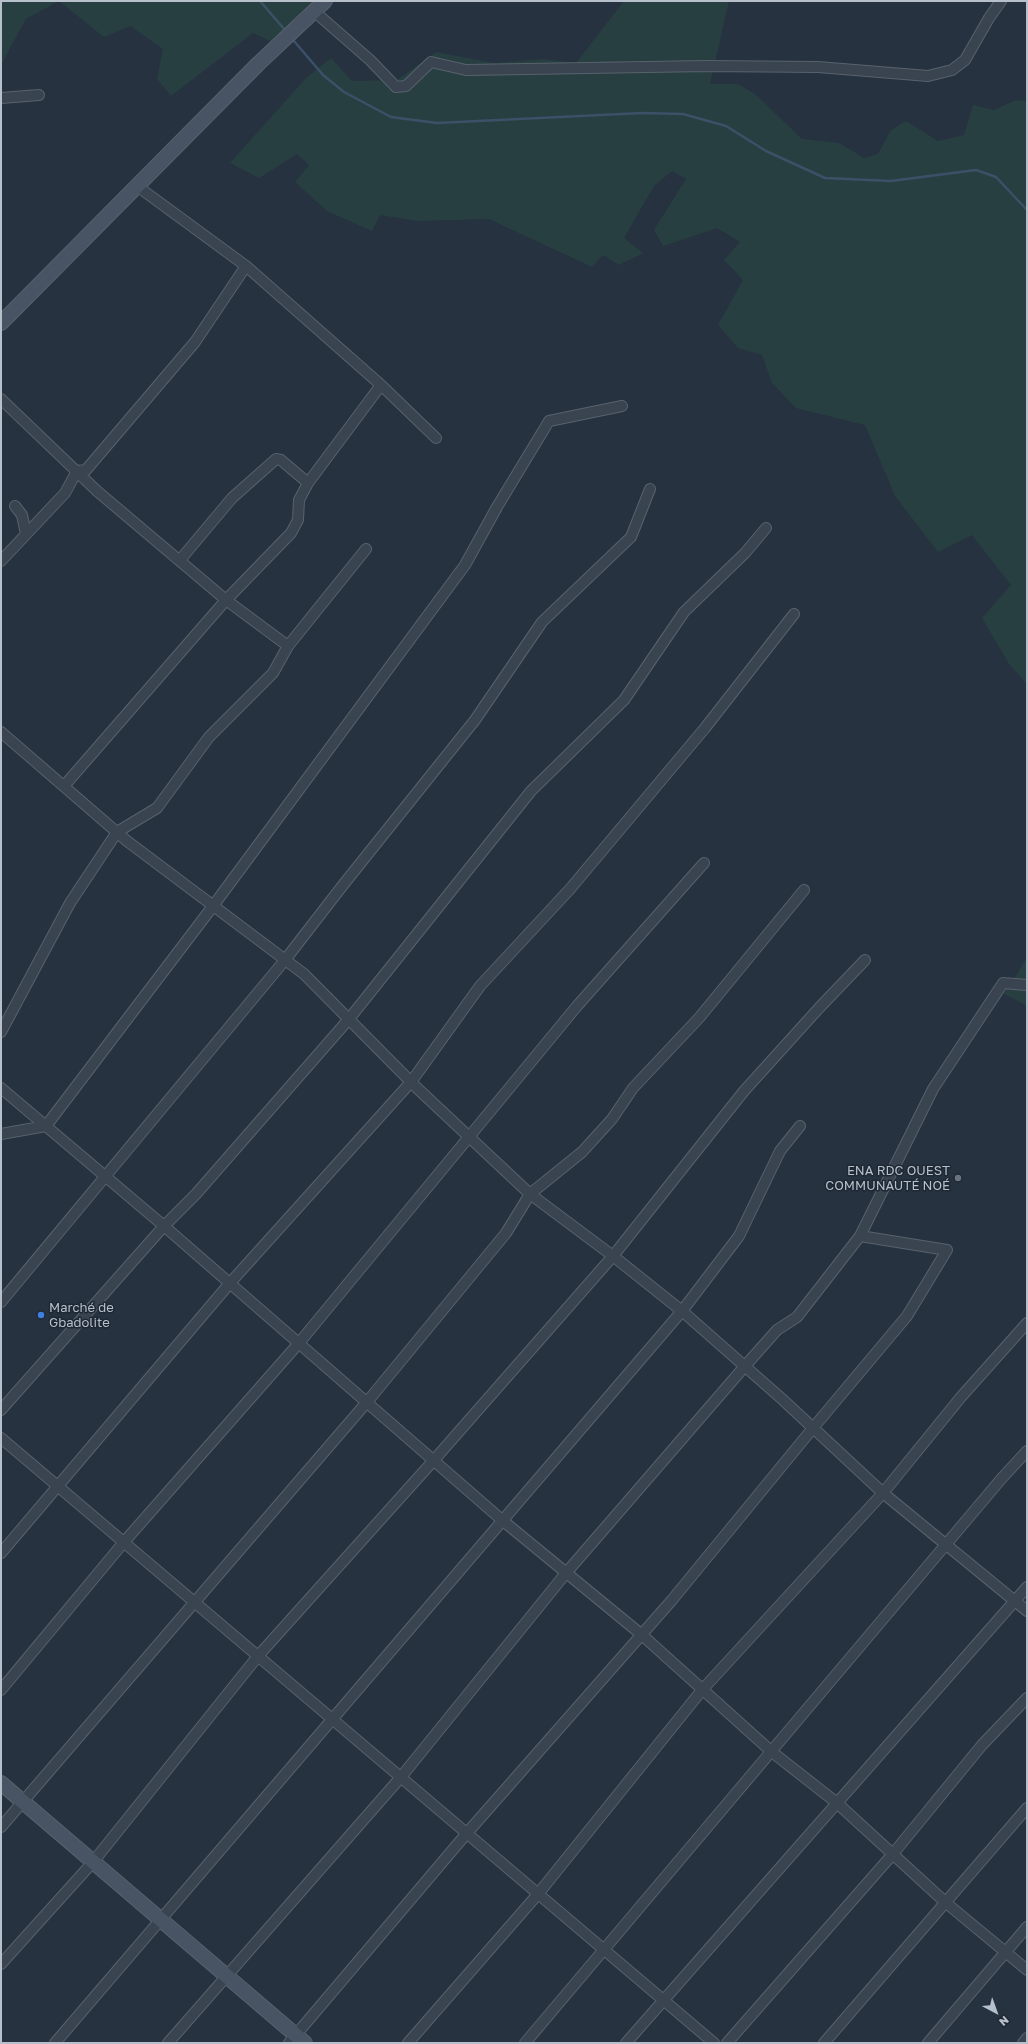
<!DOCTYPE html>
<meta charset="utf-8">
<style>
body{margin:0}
#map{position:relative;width:1028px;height:2044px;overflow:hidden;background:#263240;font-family:"Golos Text",sans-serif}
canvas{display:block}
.frame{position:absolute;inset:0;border:2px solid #b6bfca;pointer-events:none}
.north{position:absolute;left:976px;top:1992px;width:40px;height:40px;-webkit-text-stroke:3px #1f2935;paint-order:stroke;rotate:139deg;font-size:11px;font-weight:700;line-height:16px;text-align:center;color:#b6bfca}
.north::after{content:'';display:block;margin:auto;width:14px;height:18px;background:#b6bfca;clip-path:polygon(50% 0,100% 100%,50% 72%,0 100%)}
</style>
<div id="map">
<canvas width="1028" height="2044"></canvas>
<div class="frame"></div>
<div class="north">N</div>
</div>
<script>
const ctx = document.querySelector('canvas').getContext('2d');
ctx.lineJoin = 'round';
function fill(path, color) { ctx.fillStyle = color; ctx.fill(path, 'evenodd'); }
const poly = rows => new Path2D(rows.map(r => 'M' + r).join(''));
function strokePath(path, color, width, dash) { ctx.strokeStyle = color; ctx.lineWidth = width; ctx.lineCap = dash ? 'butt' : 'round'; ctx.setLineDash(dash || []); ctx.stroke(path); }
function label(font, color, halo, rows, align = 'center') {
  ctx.font = font + ' "Golos Text",sans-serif'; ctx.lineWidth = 3; ctx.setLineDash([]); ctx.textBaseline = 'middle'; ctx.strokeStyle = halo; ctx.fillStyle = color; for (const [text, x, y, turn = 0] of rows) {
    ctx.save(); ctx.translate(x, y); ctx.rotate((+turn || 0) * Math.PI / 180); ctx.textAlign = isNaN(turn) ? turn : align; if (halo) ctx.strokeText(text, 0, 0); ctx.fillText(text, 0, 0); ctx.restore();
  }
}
const green = poly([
 [1,1,59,1,26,19,1,65],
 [59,1,333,1,282,46,253,33,171,96,157,79,163,49,130,26,104,37],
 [624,1,729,1,710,84,738,84,755,94,802,139,839,143,864,158,878,154,891,130,906,121,938,141,964,135,973,105,994,110,1016,100,1027,101,1027,684,1009,664,982,618,1011,585,972,535,938,552,895,496,865,425,796,408,772,383,762,355,738,348,718,325,743,280,724,260,740,242,717,228,663,246,654,230,686,179,672,171,654,186,624,238,643,253,619,265,603,255,592,267,489,219,418,221,380,215,372,231,327,211,295,182,309,165,297,154,259,178,230,163,307,77,331,58,352,81,397,80,436,52,494,63,543,59,576,63],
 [1027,958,1027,1006,1004,994]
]);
const stream = poly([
 [260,1,285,30],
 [294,41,323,75,344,92,391,117,437,123,642,113,683,114,726,126,766,151,825,178,891,181,976,170,996,177,1027,210]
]);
const street = poly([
 [315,12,370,60,396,87,406,86,431,62,466,70,707,66,818,67,928,76,952,70,965,60,989,18,1001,1],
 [1,98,39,95],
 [137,186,246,266,381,385,436,438],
 [1,399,97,491,226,600,288,646],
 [15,506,22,515,26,534],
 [180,560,232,498,276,459,281,460,308,483],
 [1,561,65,493,77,471,86,470,195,342,246,266],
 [1,732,127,841,304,974,417,1088,530,1194,613,1256,682,1311,782,1399,883,1493,1027,1611],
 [64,786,226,600,291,533,298,520,299,500,308,483,381,385],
 [1,1032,70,903,117,832,157,808,209,737,273,673,288,646,366,549],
 [1,1088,164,1226,502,1520,642,1635,772,1752,837,1803,945,1902,1027,1970],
 [1,1134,46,1126,213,906,465,565,497,507,549,421,622,406],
 [1,1302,285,960,343,885,475,720,542,622,631,537,650,489],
 [1,1410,164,1226,196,1194,349,1019,531,791,624,700,684,612,745,553,766,528],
 [1,1438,714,2043],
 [1,1553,230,1283,411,1082,480,986,570,889,705,728,794,614],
 [1,1690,124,1542,299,1343,577,1006,704,863],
 [1,1827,367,1402,506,1233,530,1194,582,1152,612,1119,633,1088,699,1018,804,890],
 [1,1964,93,1862,258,1656,434,1460,613,1256,744,1091,819,1008,865,960],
 [55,2043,682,1311,739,1236,780,1151,800,1126],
 [168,2043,401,1777,566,1573,745,1366,777,1330,797,1317,860,1236,933,1089,1003,983,1027,985],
 [289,2043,467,1833,672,1600,813,1428,907,1316,947,1250,860,1236],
 [408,2043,538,1894,702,1690,883,1493,961,1397,1027,1323],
 [525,2043,1002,1478,1027,1451],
 [626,2043,1027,1587],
 [727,2043,892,1855,982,1745,1027,1698],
 [824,2043,1027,1808],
 [928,2043,1027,1927],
 [1023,2043,1027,2038]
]);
const secondary = poly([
 [1,323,258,64,325,1],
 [1,1783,305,2043]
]);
const markers = [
 [958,1178,4,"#6b7280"],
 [41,1315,4,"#3f7fe0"]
];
const poiNames = [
 ["ENA RDC OUEST",950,1171],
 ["COMMUNAUTÉ NOÉ",950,1186],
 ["Marché de",49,1308,"left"],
 ["Gbadolite",49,1323,"left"]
];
fill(green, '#283f41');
strokePath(stream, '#3c5068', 2.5);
strokePath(street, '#58626d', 12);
strokePath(secondary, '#58626d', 16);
strokePath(street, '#3a4450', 10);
strokePath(secondary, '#485363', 14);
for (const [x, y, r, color] of markers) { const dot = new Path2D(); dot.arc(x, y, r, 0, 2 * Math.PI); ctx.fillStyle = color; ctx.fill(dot); strokePath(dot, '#1f2935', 1.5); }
label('13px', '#b6bfca', '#1f2935', poiNames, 'right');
</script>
